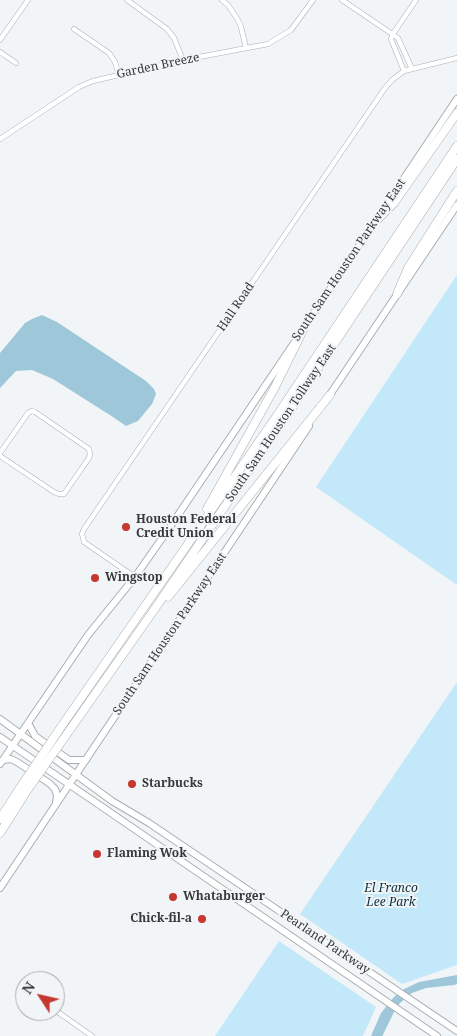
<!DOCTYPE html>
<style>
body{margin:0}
#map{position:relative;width:457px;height:1036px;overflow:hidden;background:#f1f5f7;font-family:"Noto Serif",serif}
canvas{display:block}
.north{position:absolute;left:15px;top:971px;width:50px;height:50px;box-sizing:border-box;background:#f1f5f7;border:1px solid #a7aaab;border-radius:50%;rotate:305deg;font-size:14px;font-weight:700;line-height:20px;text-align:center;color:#37393a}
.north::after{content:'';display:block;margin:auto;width:18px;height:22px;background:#c53730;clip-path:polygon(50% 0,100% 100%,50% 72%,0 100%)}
</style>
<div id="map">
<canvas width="457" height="1036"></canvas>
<div class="north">N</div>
</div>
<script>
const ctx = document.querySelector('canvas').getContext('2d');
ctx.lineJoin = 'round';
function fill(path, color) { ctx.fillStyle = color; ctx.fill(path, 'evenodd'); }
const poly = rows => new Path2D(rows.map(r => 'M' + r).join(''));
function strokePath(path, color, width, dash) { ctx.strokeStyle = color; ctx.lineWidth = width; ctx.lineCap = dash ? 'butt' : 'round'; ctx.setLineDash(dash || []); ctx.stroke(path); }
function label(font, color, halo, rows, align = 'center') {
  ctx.font = font + ' "Noto Serif",serif'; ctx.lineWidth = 4; ctx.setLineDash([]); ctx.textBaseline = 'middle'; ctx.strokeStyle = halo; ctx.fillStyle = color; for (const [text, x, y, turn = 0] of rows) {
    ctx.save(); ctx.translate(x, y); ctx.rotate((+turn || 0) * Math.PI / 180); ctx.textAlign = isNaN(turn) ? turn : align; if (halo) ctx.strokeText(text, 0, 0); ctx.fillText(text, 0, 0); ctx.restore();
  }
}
const green = poly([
 [457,275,457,585,316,487],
 [457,682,457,965,402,984,300,914],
 [279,941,376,1007,363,1036,215,1036]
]);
const water = poly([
 [42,315,57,322,146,381,154,389,156,394,152,404,138,421,126,426,113,417,53,379,32,370,16,371,0,388,0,353,25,323,32,319],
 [457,975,457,984,454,985,426,988,412,993,387,1014,382,1021,376,1036,371,1036,381,1013,394,997,404,989,419,982]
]);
const river = poly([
 [378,1036,390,1011,395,1005]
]);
const street = poly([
 [127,0,167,29,174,38,183,60],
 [222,0,228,5,238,20,241,27,246,48],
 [342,0,398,38,412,69],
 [74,29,109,53,115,62,119,75],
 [0,40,28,0],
 [0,52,16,63],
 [404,71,391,39,393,34,416,0],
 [0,139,79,87,93,81,183,60,268,44,291,30,313,0],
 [0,453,28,413,32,411,35,412,89,449,90,454,89,458,66,491,64,494,59,494,54,492,0,456],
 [135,577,84,542,82,534,84,529,385,88,392,80,404,71,457,58],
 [23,988,25,990],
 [55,1010,92,1036]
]);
const secondary = poly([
 [302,331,457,99],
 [327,399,457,205],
 [0,719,112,801,149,823,457,1031],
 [28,723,35,736,69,760,86,760],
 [0,737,437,1036],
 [3,760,11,759,17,762,49,783,55,789,57,795,56,803],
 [0,764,88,635,135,577,172,524,294,343],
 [0,888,309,426]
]);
const highway = poly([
 [374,223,394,203,457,113],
 [397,294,408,268,457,191],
 [207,509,275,387,304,328],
 [168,597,330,395],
 [61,727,276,417,457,146],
 [69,731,154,610,281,424,457,159],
 [0,819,20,788],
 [0,833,26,792]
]);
const highwayBridge = poly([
 [20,788,61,727],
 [26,792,69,731]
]);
const markers = [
 [126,527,5,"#c53730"],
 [95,578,5,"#c53730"],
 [132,784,5,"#c53730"],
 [97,854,5,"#c53730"],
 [173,897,5,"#c53730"],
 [202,919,5,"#c53730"]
];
const streetNames = [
 ["Garden Breeze",158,66,-12],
 ["South Sam Houston Parkway East",349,260,-56],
 ["Hall Road",236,307,-56],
 ["South Sam Houston Tollway East",281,423,-56],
 ["South Sam Houston Parkway East",170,634,-56],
 ["Pearland Parkway",325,942,34]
];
const poiNames = [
 ["Houston Federal",136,520],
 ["Credit Union",136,534],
 ["Wingstop",105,578],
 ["Starbucks",142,784],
 ["Flaming Wok",107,854],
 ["Whataburger",183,897],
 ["Chick-fil-a",192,919,"right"]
];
const parkNames = [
 ["El Franco",391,889],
 ["Lee Park",391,903]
];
fill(green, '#c3e8f9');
fill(water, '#9ec7da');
strokePath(river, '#9ec7da', 8);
strokePath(street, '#aaaeb0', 5.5);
strokePath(secondary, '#aaaeb0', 8);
strokePath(highway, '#aaaeb0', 9);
strokePath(street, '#fff', 4.5);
strokePath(secondary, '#fff', 6);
strokePath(highway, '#fff', 8);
strokePath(highwayBridge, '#aaaeb0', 9, []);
strokePath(highwayBridge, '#fff', 8);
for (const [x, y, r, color] of markers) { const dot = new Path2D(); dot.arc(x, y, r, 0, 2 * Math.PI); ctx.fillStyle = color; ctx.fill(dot); strokePath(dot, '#f1f5f7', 2); }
label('12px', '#37393a', '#f1f5f7', streetNames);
label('bold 12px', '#37393a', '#f1f5f7', poiNames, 'left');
label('italic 12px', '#092f3e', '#f1f5f7', parkNames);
</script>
